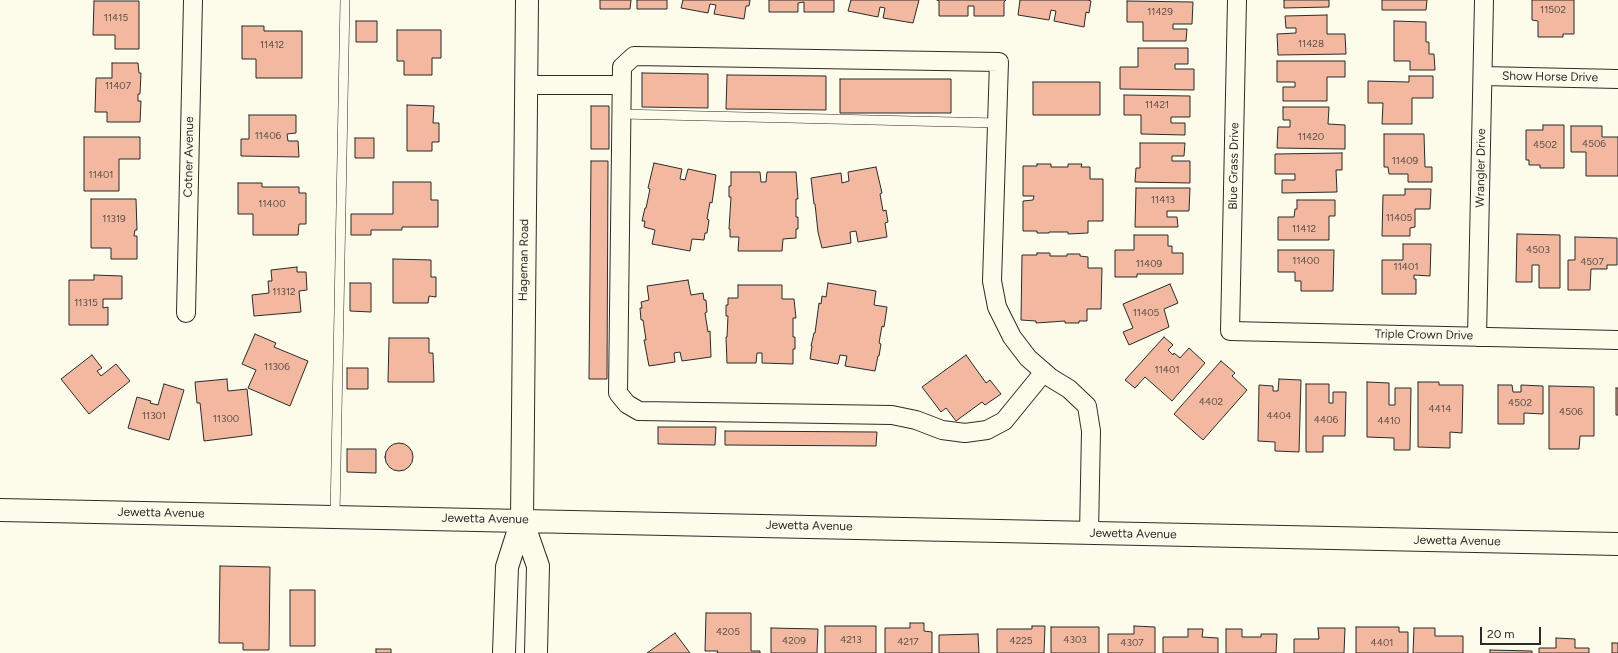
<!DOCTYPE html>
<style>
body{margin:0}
#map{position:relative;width:1618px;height:653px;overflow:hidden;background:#fdfbea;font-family:Figtree,sans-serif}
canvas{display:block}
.scale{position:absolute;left:1480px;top:627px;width:61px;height:18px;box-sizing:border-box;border:2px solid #2b2b2b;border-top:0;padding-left:5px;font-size:12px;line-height:14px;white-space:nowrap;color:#2b2b2b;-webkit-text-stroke:3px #fdfbea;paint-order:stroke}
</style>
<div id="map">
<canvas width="1618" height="653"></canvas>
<div class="scale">20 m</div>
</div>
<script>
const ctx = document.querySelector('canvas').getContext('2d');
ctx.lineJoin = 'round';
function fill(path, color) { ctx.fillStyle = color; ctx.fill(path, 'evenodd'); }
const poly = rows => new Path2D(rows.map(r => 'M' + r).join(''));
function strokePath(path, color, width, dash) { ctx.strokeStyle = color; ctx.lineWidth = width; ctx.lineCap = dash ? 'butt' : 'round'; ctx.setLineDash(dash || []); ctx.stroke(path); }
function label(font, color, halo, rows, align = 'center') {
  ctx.font = font + ' Figtree,sans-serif'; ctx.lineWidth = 3; ctx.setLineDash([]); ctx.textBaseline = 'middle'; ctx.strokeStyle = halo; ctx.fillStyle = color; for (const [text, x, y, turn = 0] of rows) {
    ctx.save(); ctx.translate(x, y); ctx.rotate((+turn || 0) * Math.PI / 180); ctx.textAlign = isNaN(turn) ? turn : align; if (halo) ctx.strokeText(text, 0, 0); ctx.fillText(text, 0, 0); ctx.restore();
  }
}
const building = poly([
 [600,0,631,0,630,9,600,9,600,0],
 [637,0,667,0,667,9,637,9,637,0],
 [683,0,750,0,749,6,746,6,744,19,714,14,716,5,710,4,708,13,681,8,683,0],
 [769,0,834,0,834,12,804,12,804,2,798,3,798,12,769,12,769,0],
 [851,0,919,0,913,23,883,18,885,8,880,7,878,17,848,11,851,0],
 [937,0,1006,0,1004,2,1004,16,974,16,974,6,968,6,968,16,939,16,939,1,937,0],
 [1020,0,1088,0,1091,1,1089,13,1086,12,1084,27,1054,21,1056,11,1051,10,1049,20,1018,15,1020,0],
 [1284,0,1329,0,1329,7,1284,8,1284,0],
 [1382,0,1427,0,1426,10,1382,10,1382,0],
 [1532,0,1574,0,1574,34,1563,34,1563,37,1538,37,1538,21,1532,20,1532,0],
 [94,1,139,1,139,49,115,49,115,35,93,35,94,1],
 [1127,1,1193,2,1192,24,1173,24,1173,29,1187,29,1186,41,1143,41,1143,22,1127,22,1127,1],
 [1327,15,1327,34,1345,34,1346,54,1278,55,1277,34,1296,33,1296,28,1286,28,1285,16,1327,15],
 [356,21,377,21,377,42,356,42,356,21],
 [1394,21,1426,22,1426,42,1429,42,1429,54,1434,54,1435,70,1410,70,1410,61,1394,61,1394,21],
 [242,26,264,26,264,31,302,31,302,78,256,78,256,59,242,59,242,26],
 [397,30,441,30,441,58,432,58,432,75,404,75,404,61,397,61,397,30],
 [1138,48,1188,48,1188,64,1175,64,1175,69,1194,69,1194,90,1120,89,1120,67,1138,67,1138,48],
 [1277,61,1345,61,1345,77,1327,77,1327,101,1283,101,1283,87,1295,87,1295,82,1277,82,1277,61],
 [112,63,138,63,139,73,141,73,140,94,138,94,138,101,141,101,140,122,107,122,107,112,95,112,96,78,112,78,112,63],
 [642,73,708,74,708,108,642,107,642,73],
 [727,75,826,76,826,110,726,109,727,75],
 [1409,76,1433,76,1433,98,1412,98,1412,124,1382,124,1383,103,1368,103,1368,81,1409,82,1409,76],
 [840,79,951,79,951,113,840,113,840,79],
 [1033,82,1100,82,1100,115,1033,115,1033,82],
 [1124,95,1190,96,1190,117,1171,117,1171,123,1185,123,1185,135,1141,134,1141,115,1124,115,1124,95],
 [407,105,434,106,433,123,439,123,439,142,432,142,432,151,407,151,407,105],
 [591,106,609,106,609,149,591,149,591,106],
 [1283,107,1329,107,1328,124,1345,125,1345,149,1277,148,1278,127,1290,127,1290,120,1283,120,1283,107],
 [249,115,296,115,296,133,287,134,288,141,298,141,299,157,241,156,241,139,249,139,249,115],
 [1543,125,1564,125,1564,168,1540,168,1540,165,1529,165,1529,160,1526,160,1526,130,1543,130,1543,125],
 [1571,126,1602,126,1602,137,1618,137,1618,176,1586,176,1586,152,1571,152,1571,126],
 [1384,134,1424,134,1425,167,1432,167,1432,182,1408,182,1408,174,1389,174,1388,167,1384,167,1384,134],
 [84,137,140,137,140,159,119,159,119,191,84,191,84,137],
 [355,138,374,138,374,158,355,158,355,138],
 [1140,143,1185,143,1184,156,1172,156,1172,161,1190,161,1190,183,1135,182,1136,168,1140,168,1140,143],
 [1342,153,1342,170,1336,170,1337,192,1282,193,1282,180,1295,180,1295,174,1275,174,1275,154,1342,153],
 [591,161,608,161,607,379,589,379,591,161],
 [654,163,682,169,680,179,685,180,688,169,716,175,712,203,710,202,707,219,709,220,707,233,705,233,704,240,692,239,690,251,652,244,655,230,644,227,645,221,642,221,645,208,646,208,650,189,648,188,654,163],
 [1037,164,1051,164,1051,167,1068,167,1068,164,1082,164,1081,167,1090,167,1090,179,1103,179,1103,221,1088,221,1088,233,1068,234,1068,232,1049,232,1049,233,1037,233,1037,231,1023,231,1023,201,1033,200,1034,196,1023,196,1023,166,1037,166,1037,164],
 [876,167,882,193,880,194,883,211,886,210,888,222,885,223,887,237,858,242,856,231,850,232,851,243,822,248,818,232,815,204,814,204,811,178,841,173,842,183,849,181,848,172,876,167],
 [731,172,760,172,761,182,766,182,767,172,796,172,798,199,796,199,796,217,798,217,798,229,796,229,796,238,783,239,782,251,738,251,739,237,730,237,730,229,729,229,731,197,729,197,729,186,731,186,731,172],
 [393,182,431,182,431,200,438,200,438,227,402,227,402,230,371,230,371,235,351,235,351,214,393,214,393,182],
 [238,183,262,183,262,187,299,187,299,193,306,193,306,224,299,224,298,235,253,235,253,214,238,214,238,183],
 [1136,188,1190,188,1189,211,1167,211,1167,217,1177,217,1178,227,1135,227,1136,188],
 [1405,189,1431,189,1430,209,1415,209,1415,227,1410,228,1410,236,1382,236,1383,195,1405,195,1405,189],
 [91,199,136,199,137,230,135,230,134,236,137,236,137,259,111,259,111,248,91,248,91,199],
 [1297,200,1335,200,1335,216,1329,216,1329,240,1278,240,1278,217,1294,217,1295,209,1297,209,1297,200],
 [1517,234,1560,235,1560,288,1539,288,1539,265,1532,265,1532,282,1516,282,1517,234],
 [1134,235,1168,235,1168,246,1172,246,1172,253,1183,253,1183,274,1137,274,1137,277,1115,277,1115,250,1134,250,1134,235],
 [1575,237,1617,238,1617,265,1607,265,1607,269,1591,269,1590,290,1568,290,1568,260,1575,260,1575,237],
 [1403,244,1431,244,1430,276,1414,275,1414,279,1416,279,1416,294,1382,294,1382,260,1403,260,1403,244],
 [1278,250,1334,250,1333,291,1301,291,1301,281,1295,281,1295,272,1278,272,1278,250],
 [1037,253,1050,253,1050,256,1067,256,1067,254,1080,254,1080,256,1088,257,1088,268,1102,268,1101,309,1087,309,1087,321,1079,321,1079,323,1065,323,1065,321,1036,323,1036,321,1021,320,1022,255,1037,255,1037,253],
 [393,259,431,260,431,277,436,277,436,297,429,296,428,303,393,303,393,259],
 [297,267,297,272,306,272,307,290,299,291,301,312,254,316,252,295,269,293,268,281,272,281,271,270,297,267],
 [94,275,122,276,122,299,103,299,103,308,108,307,108,325,69,325,69,280,94,280,94,275],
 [688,280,691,295,703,293,704,300,706,300,707,312,705,313,708,332,710,331,711,357,682,361,680,352,674,353,675,362,649,366,644,340,646,340,643,320,641,320,640,308,642,308,641,302,649,300,647,286,688,280],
 [350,283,371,283,371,312,350,311,350,283],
 [828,283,876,291,874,305,887,307,884,327,882,326,879,343,881,344,879,356,878,356,875,371,845,366,847,356,840,355,838,364,810,359,812,346,811,346,814,333,815,333,819,303,821,304,822,296,826,297,828,283],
 [1170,284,1178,303,1164,309,1169,327,1129,345,1123,332,1133,328,1123,304,1170,284],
 [738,285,782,285,782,299,794,299,796,318,793,318,793,337,795,337,795,349,793,349,793,364,762,363,762,353,757,353,756,363,727,363,726,337,727,337,728,316,726,316,726,305,728,305,728,298,738,298,738,285],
 [255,334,276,343,274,347,308,361,290,406,248,388,256,370,242,364,255,334],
 [1164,337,1173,345,1168,350,1173,355,1174,353,1180,358,1189,348,1205,363,1172,401,1145,377,1135,388,1125,380,1164,337],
 [389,338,429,338,429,353,433,353,434,382,388,382,389,338],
 [92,355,102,368,97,371,101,376,116,364,130,381,89,414,61,379,92,355],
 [966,355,986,383,990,380,1001,394,985,405,982,402,956,421,946,408,941,412,922,387,966,355],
 [1221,361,1235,373,1232,376,1247,390,1203,440,1174,414,1221,361],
 [347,368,368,368,368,389,347,389,347,368],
 [227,379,228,391,247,389,252,435,204,441,200,403,197,403,195,382,227,379],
 [1279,379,1301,380,1299,452,1275,451,1275,442,1258,441,1259,385,1273,386,1273,391,1278,391,1279,379],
 [1367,382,1389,383,1389,405,1395,405,1395,388,1411,388,1410,450,1394,450,1394,438,1367,437,1367,382],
 [1418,382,1439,382,1439,385,1463,385,1462,433,1450,432,1450,448,1418,447,1418,382],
 [164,384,184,390,169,440,128,428,137,397,151,401,150,403,158,405,164,384],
 [1306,384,1329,384,1329,403,1333,403,1333,392,1346,392,1345,436,1323,436,1323,452,1306,452,1306,384],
 [1498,385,1512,385,1513,392,1521,392,1521,385,1543,386,1543,414,1524,413,1524,424,1498,424,1498,385],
 [1549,386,1594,387,1594,436,1580,436,1579,449,1549,449,1549,386],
 [1616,388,1618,388,1618,415,1616,415,1616,388],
 [658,427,716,427,715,445,658,444,658,427],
 [725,431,877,432,876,446,725,445,725,431],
 '385 457a14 14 0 1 1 28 0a14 14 0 1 1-28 0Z',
 [347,449,376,449,376,473,347,472,347,449],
 [220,566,270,567,269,650,243,650,243,643,219,643,220,566],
 [290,590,315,590,315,646,290,646,290,590],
 [706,613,751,613,751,651,760,651,760,653,717,653,718,651,705,651,706,613],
 [910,623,924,623,924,631,932,632,932,653,885,653,885,628,910,628,910,623],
 [825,626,876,626,876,653,825,653,825,626],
 [1032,626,1045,626,1044,653,997,653,997,629,1032,629,1032,626],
 [1134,626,1155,627,1155,653,1108,653,1108,634,1134,634,1134,626],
 [1051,627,1099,627,1099,653,1051,653,1051,627],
 [1356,627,1399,627,1399,632,1408,632,1408,653,1356,653,1356,627],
 [771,628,818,629,817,653,771,653,771,628],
 [1318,628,1345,628,1344,653,1294,653,1294,639,1319,639,1318,628],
 [1414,628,1435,628,1435,636,1463,636,1463,653,1413,653,1414,628],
 [1188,629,1203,629,1202,637,1218,638,1218,653,1163,653,1163,637,1188,637,1188,629],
 [1226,629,1242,629,1242,637,1261,637,1261,634,1277,634,1276,653,1226,653,1226,629],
 [675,633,690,653,647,653,675,633],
 [978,634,979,653,939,653,939,635,978,634],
 [1556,638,1575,639,1575,648,1589,648,1589,653,1539,653,1539,648,1556,648,1556,638],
 [1612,643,1618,643,1618,653,1612,653,1612,643],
 [376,649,391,649,391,653,376,653,376,649],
 [1490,650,1532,651,1532,653,1490,653,1490,650]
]);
const lane = poly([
 [621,114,997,123],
 [335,516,345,0]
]);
const street = poly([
 [1237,0,1230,331,1618,340],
 [1483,76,1618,79],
 [526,85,621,85],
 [186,313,193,0],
 [1477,337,1484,0],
 [1044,372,1004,421,987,430,965,433,942,430,916,420,892,415,639,411,627,404,618,393,622,67,634,56,999,62,992,281,997,307,1012,337,1028,358,1051,378,1069,389,1087,406,1091,431,1089,533]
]);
const secondary = poly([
 [0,510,1618,544],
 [522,520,538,566,536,653],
 [504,653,507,567,522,520,527,0]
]);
const numberNames = [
 ["11502",1553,10],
 ["11429",1160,12],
 ["11415",116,18],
 ["11428",1311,44],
 ["11412",272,45],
 ["11407",118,86],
 ["11421",1157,105],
 ["11406",268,136],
 ["11420",1311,137],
 ["4506",1594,144],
 ["4502",1545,145],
 ["11409",1405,161],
 ["11401",101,175],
 ["11413",1163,200],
 ["11400",272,204],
 ["11405",1399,218],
 ["11319",114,219],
 ["11412",1304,229],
 ["4503",1538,250],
 ["11400",1306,261],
 ["4507",1592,262],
 ["11409",1149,264],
 ["11401",1406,267],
 ["11312",284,292],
 ["11315",86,303],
 ["11405",1146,313],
 ["11306",277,367],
 ["11401",1167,370],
 ["4402",1211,402],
 ["4502",1520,403],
 ["4414",1440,409],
 ["4506",1571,412],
 ["11301",154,416],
 ["4404",1279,416],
 ["11300",226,419],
 ["4406",1326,420],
 ["4410",1389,421],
 ["4205",728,632],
 ["4213",851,640],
 ["4303",1075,640],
 ["4209",794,641],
 ["4225",1021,641],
 ["4217",908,642],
 ["4307",1132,643],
 ["4401",1382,643]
];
const streetNames = [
 ["Show Horse Drive",1550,77,1],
 ["Cotner Avenue",189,157,-89],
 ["Blue Grass Drive",1234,166,-89],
 ["Wrangler Drive",1481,168,-89],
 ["Hageman Road",524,260,-89],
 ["Triple Crown Drive",1424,335,1],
 ["Jewetta Avenue",161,513,1],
 ["Jewetta Avenue",485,519,1],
 ["Jewetta Avenue",809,526,1],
 ["Jewetta Avenue",1133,534,1],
 ["Jewetta Avenue",1457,541,1]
];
fill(building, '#f2b8a0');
strokePath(building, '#2b2b2b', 1);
strokePath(lane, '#2b2b2b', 10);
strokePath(street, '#2b2b2b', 20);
strokePath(secondary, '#2b2b2b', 24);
strokePath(lane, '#fdfbea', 9);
strokePath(street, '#fdfbea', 18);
strokePath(secondary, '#fdfbea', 22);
label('10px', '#5d4e48', null, numberNames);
label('12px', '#2b2b2b', '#fdfbea', streetNames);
</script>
